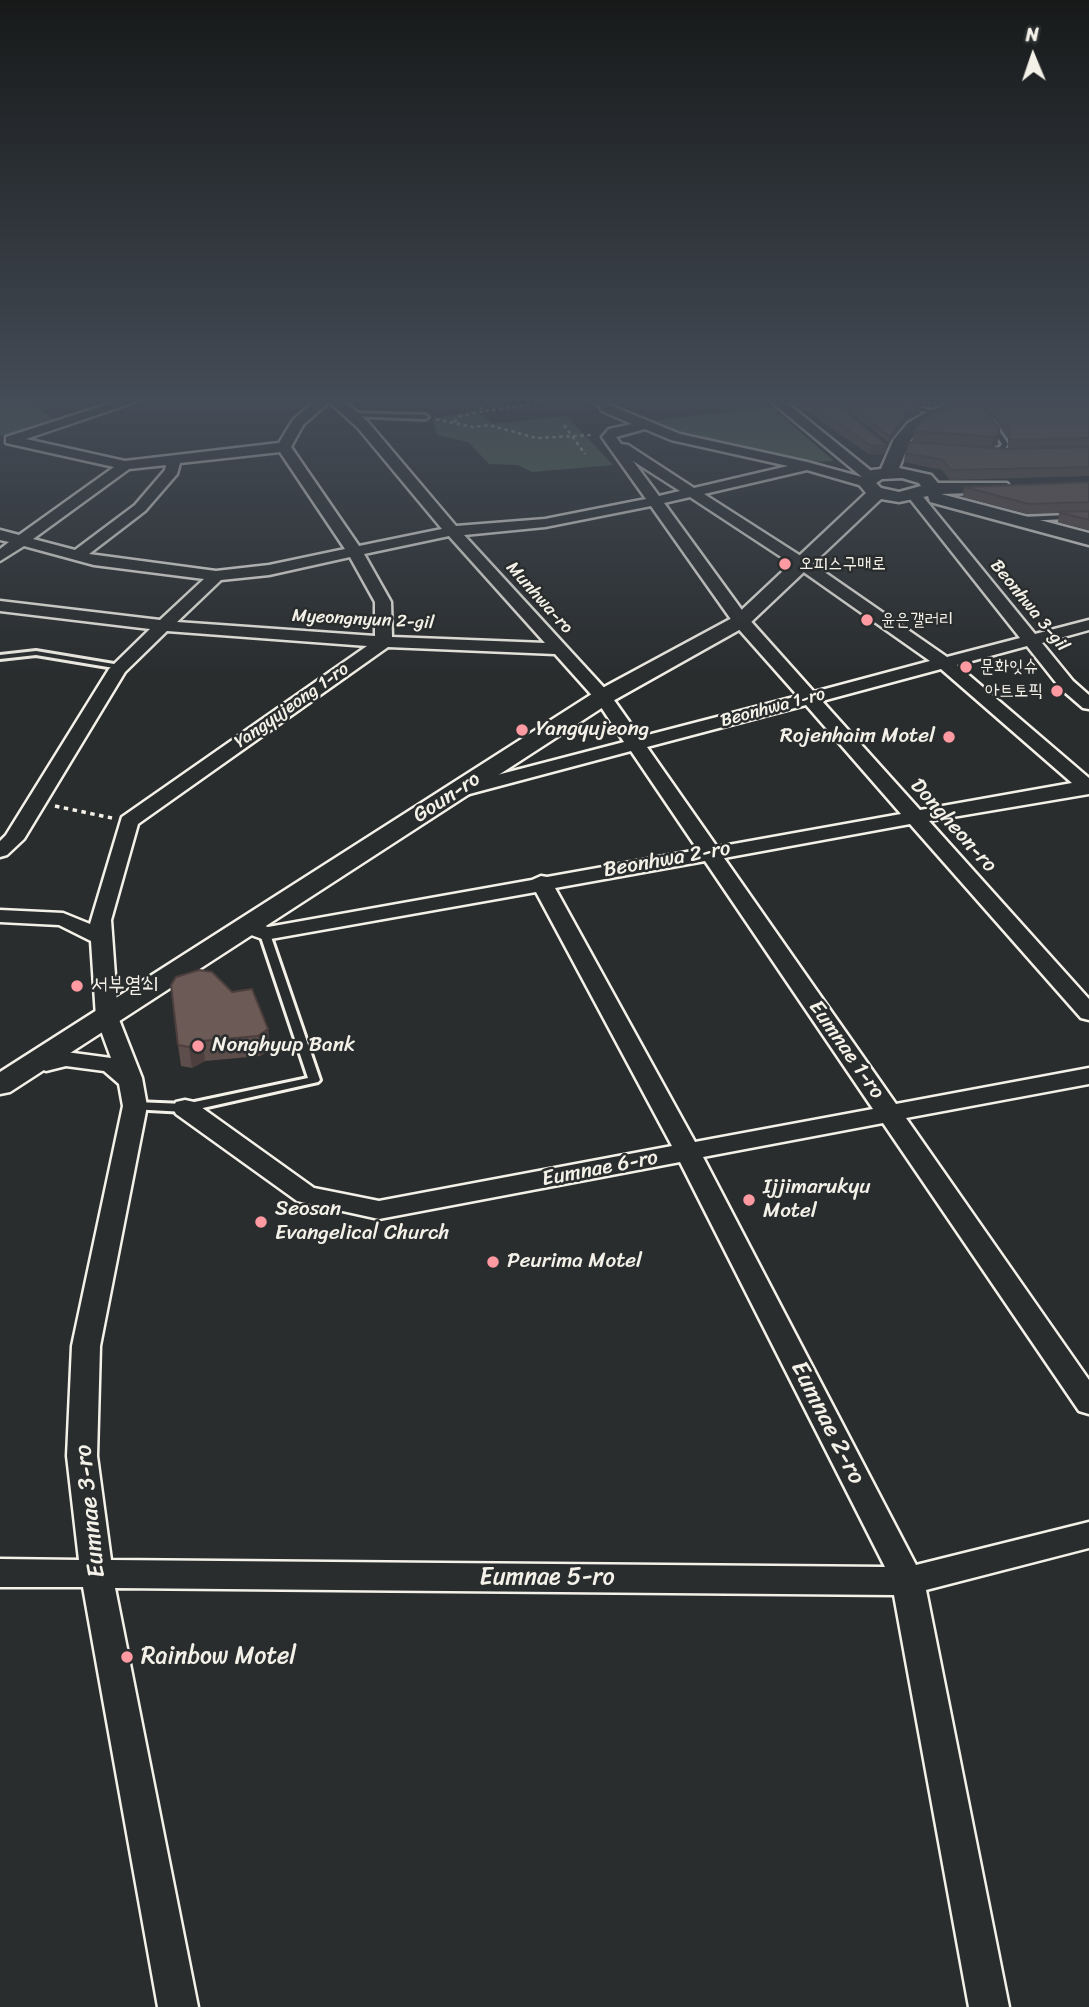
<!DOCTYPE html>
<meta charset="utf-8">
<style>
body{margin:0}
#map{position:relative;width:1089px;height:2007px;overflow:hidden;background:#2a2d2e;font-family:Sriracha,sans-serif}
canvas{display:block}
.north{position:absolute;left:998px;top:21px;width:70px;height:70px;-webkit-text-stroke:5px #2a2d2e;paint-order:stroke;rotate:358deg;font-size:19px;font-weight:700;line-height:28px;text-align:center;color:#f4f1e8}
.north::after{content:'';display:block;margin:auto;width:24px;height:32px;background:#f4f1e8;clip-path:polygon(50% 0,100% 100%,50% 72%,0 100%)}
</style>
<div id="map">
<canvas width="1089" height="2007"></canvas>
<div class="north">N</div>
</div>
<script>
const ctx = document.querySelector('canvas').getContext('2d');
ctx.lineJoin = 'round';
function fill(path, color) { ctx.fillStyle = color; ctx.fill(path, 'evenodd'); }
const poly = rows => new Path2D(rows.map(r => 'M' + r).join(''));
function strokePath(path, color, width, dash) { ctx.strokeStyle = color; ctx.lineWidth = width; ctx.lineCap = dash ? 'butt' : 'round'; ctx.setLineDash(dash || []); ctx.stroke(path); }
function label(font, color, halo, rows, align = 'center') {
  ctx.font = font + ' Sriracha,"Poor Story",sans-serif'; ctx.lineWidth = 5; ctx.setLineDash([]); ctx.textBaseline = 'middle'; ctx.strokeStyle = halo; ctx.fillStyle = color; for (const [text, x, y, turn = 0] of rows) {
    ctx.save(); ctx.translate(x, y); ctx.rotate((+turn || 0) * Math.PI / 180); ctx.textAlign = isNaN(turn) ? turn : align; if (halo) ctx.strokeText(text, 0, 0); ctx.fillText(text, 0, 0); ctx.restore();
  }
}
const green = poly([
 [0,399,49,399,33,406,54,419,0,436],
 [771,407,834,461,813,462,741,447,684,433,651,421],
 [476,411,492,424,567,416,613,465,532,472,518,465,489,464,468,442,437,435,433,419]
]);
const pathFar1 = poly([
 [468,399,485,411,572,399],
 [436,419,473,427,489,425,536,438,593,435],
 [454,422,461,416,485,411],
 [564,425,585,454]
]);
const path = poly([
 [55,806,112,818]
]);
const service = poly([
 [589,399,597,399,610,408,605,409,589,399],
 [877,399,889,399,941,413,938,415,877,399],
 [350,413,425,415,428,417,425,419,352,416,349,414,350,413],
 [991,421,993,422,1008,444,1005,449,994,454,992,453,992,451,1000,447,1002,444,988,423,991,421],
 [1089,514,1089,518,1023,521,1020,519,1023,517,1089,514],
 [36,651,120,665,124,667,120,669,36,655,0,659,0,655,36,651],
 [265,931,270,934,320,1080,318,1082,185,1112,131,1109,129,1106,135,1102,185,1104,308,1078,260,934,265,931]
]);
const minor = poly([
 [124,399,144,399,26,439,125,461,279,443,293,420,317,399,342,399,368,422,456,526,545,519,646,499,602,437,609,429,632,424,602,411,600,408,607,404,680,434,807,462,862,477,768,399,782,399,875,474,877,477,872,481,871,486,866,487,807,470,704,494,807,560,947,657,1020,638,910,499,908,496,910,493,920,493,1035,634,1089,620,1089,630,1042,643,1073,681,1089,695,1089,709,1083,708,1061,689,1027,646,957,665,1089,778,1089,794,929,821,1089,999,1089,1020,1081,1018,910,824,724,858,896,1104,1089,1068,1089,1084,906,1118,1089,1380,1089,1414,1079,1411,883,1123,703,1157,916,1565,1089,1522,1089,1548,926,1590,1009,2007,969,2007,894,1595,115,1588,198,2007,158,2007,83,1587,0,1587,0,1559,79,1560,67,1456,72,1346,123,1106,119,1084,104,1071,66,1066,46,1071,31,1065,27,1060,31,1055,39,1053,49,1056,66,1052,111,1058,96,1017,91,941,59,925,0,922,0,910,63,913,90,924,122,817,367,646,167,631,125,672,24,839,7,855,0,857,0,841,6,835,109,669,150,629,0,611,0,601,160,620,204,579,94,565,24,546,0,561,0,549,9,542,0,540,0,530,19,535,114,467,6,443,6,437,124,399],
 [329,402,358,428,442,529,359,546,291,447,303,425,329,402],
 [645,429,671,440,788,466,694,488,628,445,621,444,616,437,645,429],
 [280,452,345,549,269,565,216,571,89,554,145,511,177,474,180,463,280,452],
 [633,461,680,491,659,496,633,461],
 [166,465,165,470,135,505,75,550,33,539,129,469,166,465],
 [690,497,795,566,930,661,814,692,747,617,664,503,690,497],
 [651,506,735,625,798,696,640,737,609,693,464,535,545,527,651,506],
 [449,536,545,643,392,637,391,602,364,554,449,536],
 [350,557,375,602,375,636,177,622,221,580,269,575,350,557],
 [388,647,555,654,597,701,624,742,451,787,448,791,451,795,458,797,631,751,698,850,547,877,541,876,532,880,268,927,248,920,240,921,237,926,240,931,265,940,536,892,672,1146,379,1201,314,1188,194,1102,185,1100,176,1102,173,1108,176,1114,297,1201,379,1219,680,1162,885,1567,111,1560,97,1456,100,1346,147,1106,142,1078,118,1017,111,920,138,824,388,647],
 [941,669,1072,783,920,810,822,701,941,669],
 [806,705,901,814,717,847,647,747,806,705],
 [705,861,873,1109,695,1142,555,888,705,861]
]);
const tertiary = poly([
 [960,399,984,399,920,429,910,441,899,468,931,475,938,483,1007,483,1010,487,1007,491,1001,492,941,494,1089,533,1089,545,930,502,928,496,899,502,881,499,748,625,611,702,10,1092,0,1094,0,1072,595,692,734,617,866,493,857,482,872,470,881,469,894,439,908,423,927,412,960,399],
 [902,478,919,483,921,486,899,492,881,488,876,483,882,479,902,478]
]);
const wall = poly([
 [789,399,831,399,886,445,885,454,870,455],
 [835,399,860,399,842,405],
 [900,399,952,399,931,408],
 [982,399,1089,399,1089,476,950,480,942,470,904,462,905,453,912,442,914,431,999,434,997,445,992,448,1008,449,1008,437,982,403],
 [851,405,920,413,906,421,889,443,850,412],
 [1089,482,1089,530,1058,522,1059,513,1028,514,963,497,964,487],
 [268,1029,270,1050,260,1056,205,1061,192,1068,181,1066,178,1045]
]);
const shadedWall = poly([
 [491,399,518,399,518,400,491,403],
 [843,399,860,399,842,405],
 [932,399,952,399,931,408],
 [921,406,920,413,906,421,889,443,890,437,907,414],
 [999,434,997,445,991,448,993,437],
 [886,445,885,454,870,455,871,446],
 [268,1029,270,1050,260,1056,258,1036],
 [202,1041,205,1061,192,1068,189,1047]
]);
const building = poly([
 [803,399,831,399,886,445,871,446,803,399],
 [869,399,892,399,921,406,907,414,890,437,851,405,869,399],
 [967,399,976,399,999,428,999,434,993,437,914,431,923,420,967,399],
 [987,399,1089,399,1089,438,1009,440,1010,428,987,399],
 [910,442,1007,449,1089,447,1089,467,951,470,943,460,905,453,910,442],
 [1089,482,1089,502,1029,504,964,487,1089,482],
 [1089,511,1089,520,1059,512,1089,511],
 [199,970,212,972,232,992,252,989,268,1029,258,1036,202,1041,189,1047,178,1045,171,985,176,977,199,970]
]);
const markers = [
 [785,564,7,"#ff9aa2"],
 [867,620,7,"#ff9aa2"],
 [966,667,7,"#ff9aa2"],
 [1057,691,7,"#ff9aa2"],
 [522,730,7,"#ff9aa2"],
 [949,737,7,"#ff9aa2"],
 [77,986,7,"#ff9aa2"],
 [198,1046,7,"#ff9aa2"],
 [749,1200,7,"#ff9aa2"],
 [261,1222,7,"#ff9aa2"],
 [493,1262,7,"#ff9aa2"],
 [127,1657,7,"#ff9aa2"]
];
const farPoinames = [
 ["오피스구매로",799,564],
 ["윤은갤러리",881,620],
 ["문화잇슈",980,667],
 ["아트토픽",1043,691,"right"]
];
const farStreetnames = [
 ["Munhwa-ro",539,598,48],
 ["Beonhwa 3-gil",1029,606,51],
 ["Myeongnyun 2-gil",363,620,3],
 ["Yangyujeong 1-ro",292,706,-35],
 ["Beonhwa 1-ro",773,708,-15]
];
const poiNames = [
 ["Yangyujeong",536,730],
 ["Rojenhaim Motel",935,737,"right"],
 ["서부열쇠",91,986],
 ["Nonghyup Bank",212,1046],
 ["Ijjimarukyu",763,1188],
 ["Motel",763,1212],
 ["Seosan",275,1210],
 ["Evangelical Church",275,1234],
 ["Peurima Motel",507,1262]
];
const streetNames = [
 ["Goun-ro",447,798,-33],
 ["Dongheon-ro",953,826,48],
 ["Beonhwa 2-ro",667,860,-10],
 ["Eumnae 1-ro",846,1050,55],
 ["Eumnae 6-ro",600,1169,-11]
];
const nearStreetnames = [
 ["Eumnae 2-ro",827,1423,63],
 ["Eumnae 3-ro",91,1511,-96],
 ["Eumnae 5-ro",547,1578]
];
const nearPoinames = [
 ["Rainbow Motel",141,1657]
];
fill(green, '#546955');
strokePath(service, '#f4f1e8', 6);
strokePath(minor, '#f4f1e8', 5);
strokePath(tertiary, '#f4f1e8', 5);
strokePath(pathFar1, '#f4f1e8', 2.5, [3.5, 3.5]);
strokePath(path, '#f4f1e8', 3.5, [4.5, 4.5]);
fill(service, '#2a2d2e');
fill(minor, '#2a2d2e');
fill(tertiary, '#2a2d2e');
fill(wall, '#5d4d4b');
fill(shadedWall, '#4c3f3d');
fill(building, '#6c5a57');
strokePath(building, '#4c3f3d', 2);
const sky = ctx.createLinearGradient(0, 0, 0, 680);
sky.addColorStop(0, '#171919');
sky.addColorStop(0.59, '#444c57');
sky.addColorStop(1, '#444c5700');
ctx.fillStyle = sky;
ctx.fillRect(0, 0, 1089, 680);
for (const [x, y, r, color] of markers) { const dot = new Path2D(); dot.arc(x, y, r, 0, 2 * Math.PI); ctx.fillStyle = color; ctx.fill(dot); strokePath(dot, '#2a2d2e', 2.5); }
label('18px', '#f4f1e8', '#2a2d2e', farPoinames, 'left');
label('18px', '#f4f1e8', '#2a2d2e', farStreetnames);
label('21px', '#f4f1e8', '#2a2d2e', poiNames, 'left');
label('21px', '#f4f1e8', '#2a2d2e', streetNames);
label('24px', '#f4f1e8', '#2a2d2e', nearStreetnames);
label('24px', '#f4f1e8', '#2a2d2e', nearPoinames, 'left');
</script>
